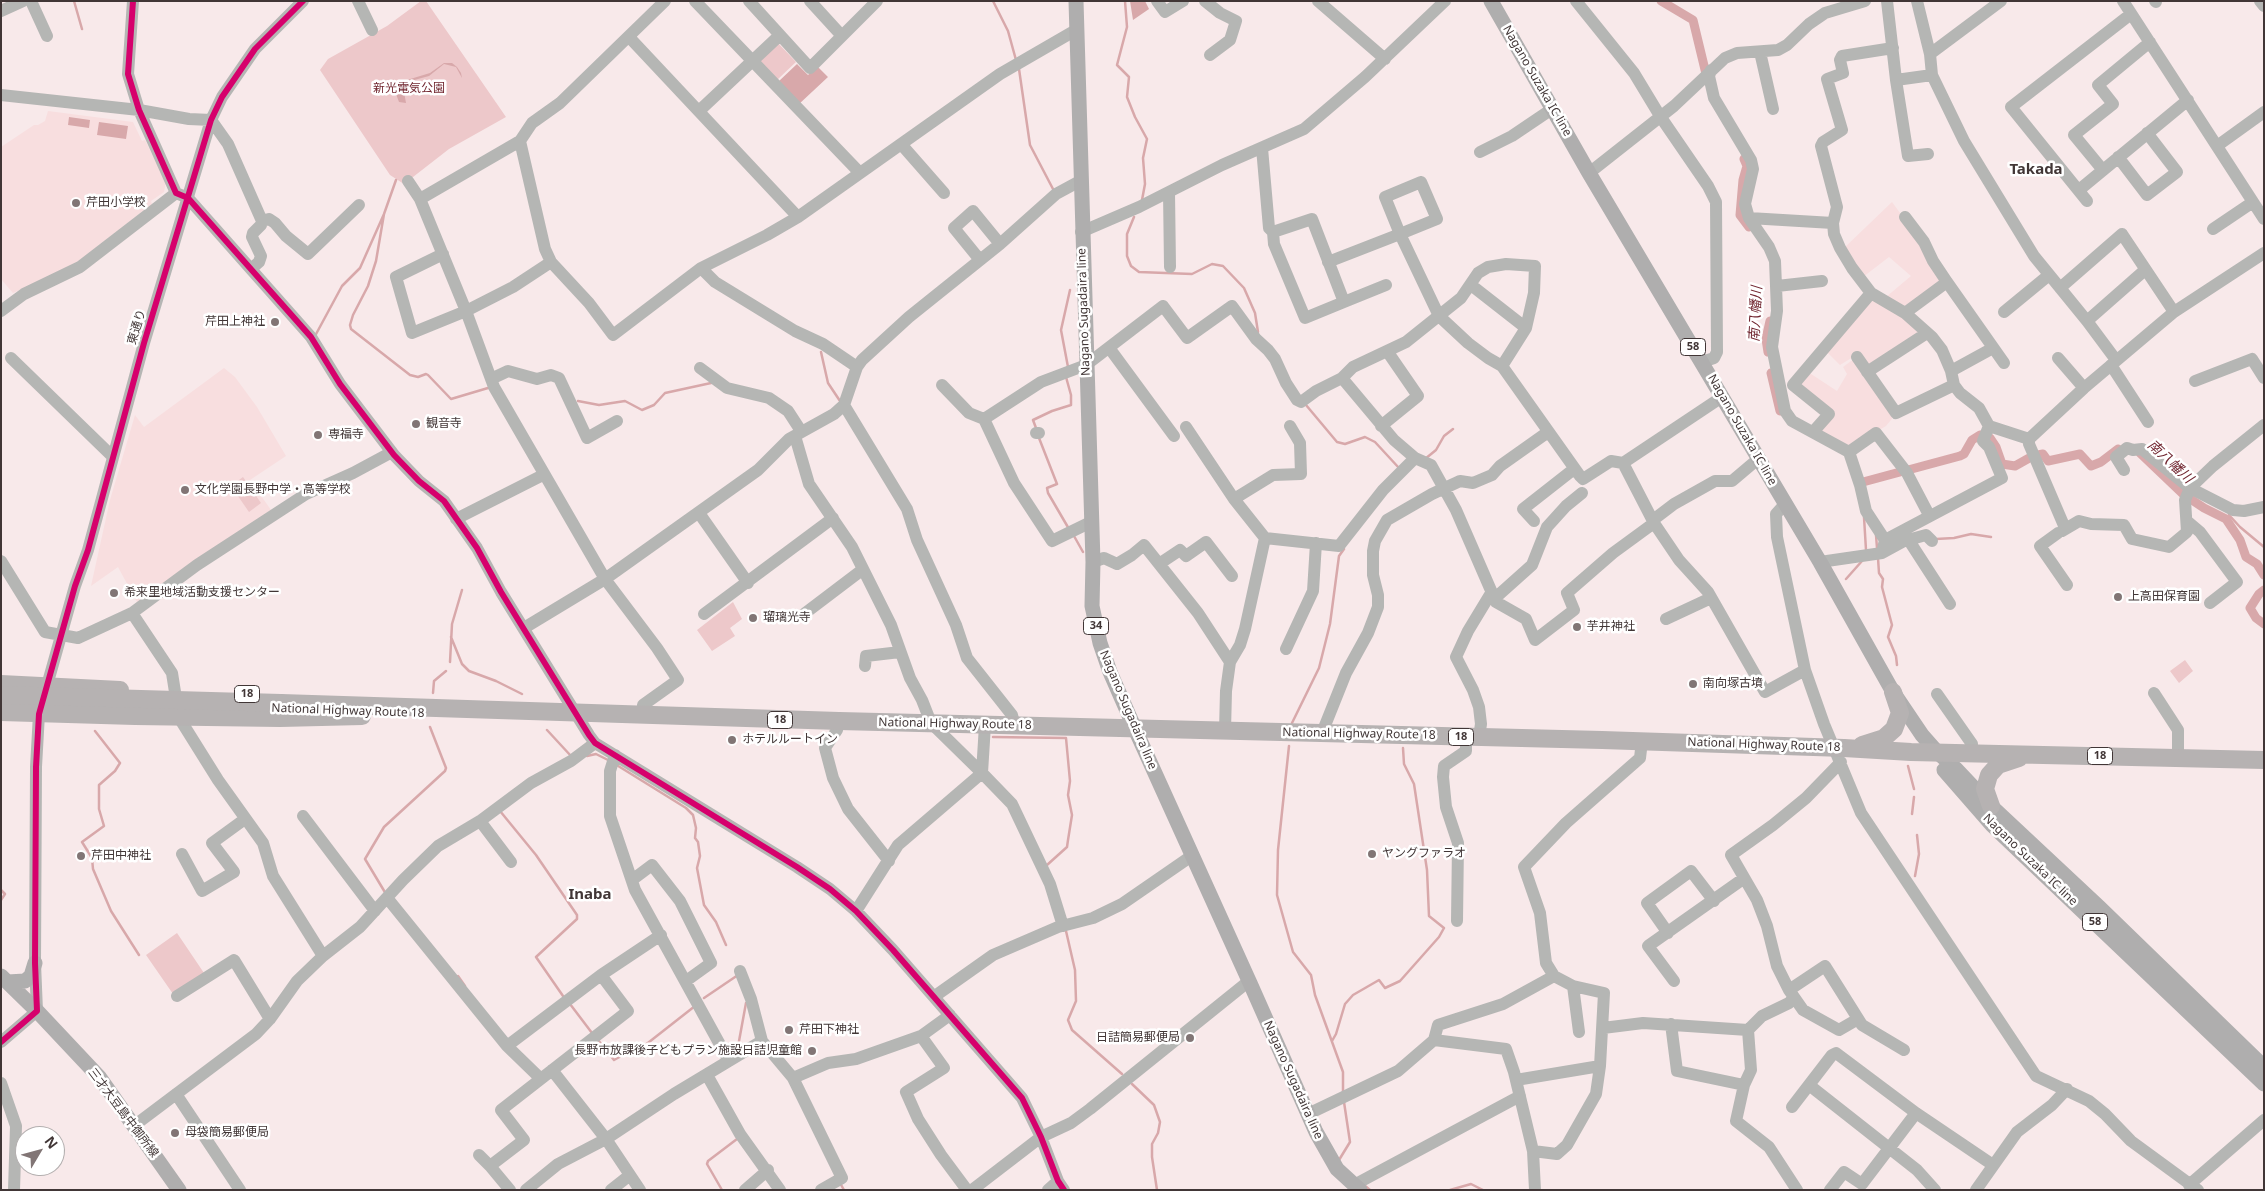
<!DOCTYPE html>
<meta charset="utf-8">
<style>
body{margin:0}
#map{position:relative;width:2265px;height:1191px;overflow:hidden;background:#f8e9ea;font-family:"Noto Sans",sans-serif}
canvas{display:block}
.frame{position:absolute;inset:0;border:2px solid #413636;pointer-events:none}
.north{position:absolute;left:15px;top:1126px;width:50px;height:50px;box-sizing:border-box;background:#fff;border:1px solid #b3afaf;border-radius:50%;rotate:53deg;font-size:14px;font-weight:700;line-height:20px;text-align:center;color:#413636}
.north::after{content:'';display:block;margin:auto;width:18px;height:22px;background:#817575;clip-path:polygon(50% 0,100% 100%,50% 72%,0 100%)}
</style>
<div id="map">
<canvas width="2265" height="1191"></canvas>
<div class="frame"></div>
<div class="north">N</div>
</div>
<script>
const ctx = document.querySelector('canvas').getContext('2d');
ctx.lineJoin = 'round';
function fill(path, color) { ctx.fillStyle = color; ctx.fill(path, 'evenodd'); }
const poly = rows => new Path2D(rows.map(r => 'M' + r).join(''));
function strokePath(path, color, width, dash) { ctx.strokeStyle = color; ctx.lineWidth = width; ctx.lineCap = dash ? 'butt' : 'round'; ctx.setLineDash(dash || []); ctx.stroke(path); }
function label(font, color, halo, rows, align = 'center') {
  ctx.font = font + ' "Noto Sans","Noto Sans JP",sans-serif'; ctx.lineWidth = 5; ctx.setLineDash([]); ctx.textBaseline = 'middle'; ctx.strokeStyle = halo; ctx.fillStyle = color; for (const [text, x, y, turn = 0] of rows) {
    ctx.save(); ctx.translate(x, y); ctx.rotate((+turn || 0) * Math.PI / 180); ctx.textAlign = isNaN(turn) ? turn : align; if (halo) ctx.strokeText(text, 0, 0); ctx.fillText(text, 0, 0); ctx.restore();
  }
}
const built = poly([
 [48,111,133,122,142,141,145,140,166,182,164,192,151,201,152,204,71,267,13,293,1,279,1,147,34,125,38,125,45,121],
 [1892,202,1922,243,1944,282,1904,309,1886,297,1911,276,1889,257,1863,277,1843,249],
 [1871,297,1901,313,1922,333,1868,367,1858,354,1840,365,1825,350],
 [1855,358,1895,415,1886,426,1848,448,1820,430,1833,415,1798,385,1808,372,1837,391,1847,374,1843,367],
 [224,368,235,377,257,407,286,456,250,480,271,510,138,604,118,567,91,586,110,500,135,415,144,427]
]);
const green = poly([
 [421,1,426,1,506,117,449,149,404,184,390,175,320,70,328,59,387,26],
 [777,42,796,62,776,81,757,61],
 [243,477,261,503,249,512,231,486],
 [733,602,742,619,730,628,735,636,712,651,697,630],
 [2185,660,2193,671,2179,683,2170,671],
 [177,933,204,973,173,994,146,955]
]);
const water = poly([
 [1130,1,1145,1,1149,9,1133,20],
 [444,63,452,63,457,67,461,73,462,78,456,67,444,64,429,76,407,82,404,92,406,103,399,102,396,94,400,87,407,80,430,73],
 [797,64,808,75,817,66,828,77,798,105,778,82],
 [69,117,90,120,89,128,68,125],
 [99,122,128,126,126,139,97,135]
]);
const stream = poly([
 [74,1,82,29],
 [993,1,1008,31,1016,60],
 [1125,1,1127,27,1117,65,1129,77,1127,97,1135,117,1147,139,1143,158,1145,184,1142,200],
 [1019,69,1030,145,1053,189],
 [384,214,376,261,368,286,353,315,350,325,351,329,410,375,418,377,426,374,428,375,451,399,488,388],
 [1134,217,1127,234,1127,256,1131,266,1139,272,1192,274,1212,264,1223,266,1244,288,1255,313,1258,332],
 [315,336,342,286,360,268,384,214,396,180],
 [821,352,828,383,840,401],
 [1068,367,1061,330,1070,290],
 [578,401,599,405,625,401,642,410,654,405,665,393,711,383],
 [1306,405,1337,442,1345,444,1365,437,1375,442,1399,468],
 [1036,428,1033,420,1052,411,1071,405,1071,395,1066,377],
 [1039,438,1057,484,1047,488,1048,493,1069,529],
 [1425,459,1436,450,1444,436,1453,429],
 [2229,515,2240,527,2264,547],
 [1864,517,1866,550],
 [1876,535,1877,548],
 [1074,536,1083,552],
 [1936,539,1954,538,1971,534,1991,537],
 [1878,558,1879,573,1883,579,1882,587,1892,625,1888,637,1896,656,1897,665],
 [1846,579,1862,561],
 [451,637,462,664,469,671,496,681,522,694],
 [450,662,452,624,462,590],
 [433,693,434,681,446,671],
 [1292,723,1319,668,1330,624,1339,556,1344,549],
 [547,730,571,756],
 [95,731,120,763,115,771,99,785,99,809,104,826,82,842,92,858,93,869,111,911,139,955],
 [993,737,1066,738,1070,781,1068,795,1072,815,1068,840,1067,847,1047,865],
 [1289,746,1278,850,1277,895,1293,952,1311,975,1315,995,1343,1072,1343,1092],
 [587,756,596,754,610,761],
 [615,764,686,808,693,815,696,828,695,838,698,842,700,856,697,868,704,905,716,922,726,945],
 [1908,766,1914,789],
 [500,811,536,855,577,915,577,919,536,957,563,996],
 [1912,814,1914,797],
 [1915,876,1919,854,1917,835],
 [1,890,5,894,1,900],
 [386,894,365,859,384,827,445,771,446,768,430,727],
 [1066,931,1075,970,1076,1001,1068,1020,1072,1030,1122,1074],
 [458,976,465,986],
 [704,998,738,975],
 [570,1004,592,1033],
 [598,1040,614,1060,634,1049,644,1046,695,1006],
 [1332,1041,1336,1034,1345,1004,1353,995,1379,980,1385,988,1400,981,1439,937,1444,928,1429,916,1427,870,1414,784,1404,764,1403,748],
 [737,1052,746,1003],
 [1132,1084,1154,1105,1160,1122,1158,1133,1152,1144,1152,1157,1157,1190],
 [1339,1160,1350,1142,1344,1102],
 [840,1183,844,1190],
 [1364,1185,1370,1190],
 [722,1190,707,1164,708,1161,737,1139],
 [1450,1190,1471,1184,1483,1190]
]);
const canal = poly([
 [1661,1,1693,20,1707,78],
 [1744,159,1747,166,1743,180,1740,215,1749,227],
 [1768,352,1766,339,1770,321],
 [1771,373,1780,411],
 [1990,438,1996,447,2002,464,2015,466,2031,457],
 [2140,453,2183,494,2204,508,2226,519,2240,540,2246,557,2257,564,2264,575],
 [2038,455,2043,454,2048,461,2080,454,2091,466,2101,462,2118,449],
 [1908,470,1960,456,1964,454,1972,440,1980,435],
 [1863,482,1900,472],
 [2264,590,2259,594,2250,608,2256,618,2264,624]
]);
const minor = poly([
 [31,1,47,36],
 [133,1,128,74,139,110,176,193,188,198,311,337,340,384,394,455,419,481,444,501,477,548,501,592,589,735,595,743,797,867,830,889,856,911,893,950,1022,1098,1041,1137,1058,1181,1064,1190],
 [358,1,372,30],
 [695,1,860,173],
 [749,1,810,68,877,1],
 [810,1,842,36],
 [1157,1,1165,12,1183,1],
 [1205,1,1220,13,1236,21,1230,40,1210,55],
 [1318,1,1385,59],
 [1576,1,1634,73,1660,116,1708,186,1716,202,1717,352,1714,358,1702,362],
 [1887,1,1896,80,1932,75],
 [1917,1,1930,54],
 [2001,1,1930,54,1932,75,1964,141,2034,256,2087,321,2116,360],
 [2123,1,2264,219],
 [2155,1,2156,2],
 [2260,1,2264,6],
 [1,11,23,1],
 [629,37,798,217],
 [1893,48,1842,56,1840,60,1843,73,1827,79,1842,130,1823,142,1821,146,1837,207,1833,223,1834,234,1840,248,1852,268,1871,293,1905,313,1932,337,1942,350,1951,371,1954,385,1960,393,1979,408,1989,426],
 [1760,52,1773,109],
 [1711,70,1709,76,1714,98,1751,160,1753,169,1745,204,1749,218,1833,223],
 [1896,80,1908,156,1928,154],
 [1,95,139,110,189,119,211,120,228,144,262,221,261,225,253,233,252,237,261,256,259,262,251,269],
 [699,111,780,35],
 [520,141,545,249,551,262,589,303,613,335,701,268,767,235,798,217,1000,74,1076,30],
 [901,144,944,193],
 [2217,146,2264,112],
 [1262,148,1269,228,1273,232,1312,219,1344,302,1305,318,1274,244,1273,232],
 [1480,152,1512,136,1552,109],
 [2118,157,2147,195,2177,172,2147,133],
 [2102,169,2074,135,2113,104,2098,85,2150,42],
 [1589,173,1674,106,1725,58,1737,53,1778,50,1787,45,1809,24,1825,13,1865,1],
 [408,181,420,199],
 [1421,182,1437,219,1400,234,1385,197,1421,182],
 [2079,190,2188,100],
 [1169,192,1170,267],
 [2087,201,2011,107,2131,14],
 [1905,217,1924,242,1933,261,1947,282,2004,363],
 [1749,218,1769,247,1775,261,1777,311,1772,347,1785,411,1792,421,1849,452,1860,485,1866,511,1885,540],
 [262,221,269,219,275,223,286,236,308,254,359,205],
 [2213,229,2253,202],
 [1081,232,1139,207,1222,165,1304,129,1365,77,1445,1],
 [443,254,396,277,412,333,466,311,513,287,551,262],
 [980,260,954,228,973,211,1000,244],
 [1328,262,1400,234,1439,316,1468,343,1488,358,1502,366,1580,476,1583,479,1611,461,1623,463,1654,523,1679,560,1708,592,1765,692,1805,670],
 [701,268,715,282,795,331,823,344,857,367],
 [1471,285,1526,328],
 [1777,286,1822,281],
 [2060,288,2122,234,2174,312],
 [1344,302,1386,285],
 [1,311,24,294,80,267,176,193],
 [2004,312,2049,275],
 [1905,313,1947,282],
 [2087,321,2145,270],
 [1110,349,1174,436],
 [1857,357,1896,413,1954,385],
 [11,358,112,456],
 [2058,358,2084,388],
 [2111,365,2148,422],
 [700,368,727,388,769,398,788,411,801,431],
 [1951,371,1993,348],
 [1867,372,1927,333],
 [1342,378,1394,440,1415,458,1431,465,1456,510,1496,602,1526,619,1535,640,1574,610,1567,593,1613,553,1654,523],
 [491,379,508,371,537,379,551,375,559,378,587,438,617,421],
 [2195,381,2252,359,2264,378],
 [942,385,969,413,984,419,1014,483,1052,541,1091,522],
 [844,405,907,509,917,540,956,625,967,658,1012,715,1015,726],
 [984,419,1041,382,1086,365,1163,306,1187,338,1232,306,1256,339,1268,350,1275,359,1286,383,1297,400,1301,402,1316,391,1342,378,1353,367,1406,342,1461,298,1478,273,1488,267,1506,264,1535,266,1534,293,1526,328,1502,366],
 [1381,426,1418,396,1387,351],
 [1186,427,1234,499,1265,538],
 [1813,432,1829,414,1793,385,1871,293],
 [1036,433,1039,433],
 [795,436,809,484,852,547,891,625,910,678,922,700,931,723,982,773,985,725],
 [1849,452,1876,433,1907,473,1929,515],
 [1623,463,1722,397],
 [2124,470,2116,457,2127,448,2133,450,2142,449,2190,488,2233,510,2244,511,2264,507],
 [1234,499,1273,475,1301,474,1300,443,1290,426],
 [1785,504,1776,514,1777,537,1805,670,1824,724,1861,813,2036,1076,2089,1101,2105,1114,2131,1141,2198,1190],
 [699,513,748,583],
 [456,519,543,475],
 [1653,520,1674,504,1715,481,1732,481,1758,459],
 [1534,521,1523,509,1574,469],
 [2187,521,2200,532,2237,582,2210,603],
 [2065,528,2029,444,2029,439,2084,388,2174,312,2264,253],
 [2062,531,2079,521,2091,524,2124,525,2132,539,2169,547,2187,532,2185,500,2190,488,2213,466,2264,425],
 [2058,533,2040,546,2067,585],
 [1908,539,1950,604],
 [1882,553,1885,540,2002,478,1989,447,1983,441,1989,426,2029,439],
 [1,561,45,632,78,638,132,613,197,565,306,494,353,473,392,452],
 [1093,562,1104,558,1117,564,1132,555,1144,545,1198,613,1230,662],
 [1820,562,1882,553,1904,541,1926,535,1932,541],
 [1159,564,1180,550,1186,556,1206,542,1232,576],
 [1494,599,1532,565,1547,527,1566,506,1582,493],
 [132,613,172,673,175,692],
 [704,614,833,518],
 [804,614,862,570],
 [1666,619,1711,598],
 [524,628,605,579,758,470,789,439,834,414,844,405,857,367,862,360,909,317,1000,244,1056,194,1080,181],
 [1286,649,1313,591,1316,543],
 [865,666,866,656,900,652],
 [2154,693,2178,730,2178,757],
 [1937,694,1972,744],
 [178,716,218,780,263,843,273,876,323,956],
 [642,716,643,705,678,680,657,648,605,579,494,387,466,311,420,199,520,141,532,123,560,103,665,1],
 [839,721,837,730,825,748,833,778,848,809,889,861],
 [1225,731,1226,691,1230,662,1240,645,1245,629,1265,538,1339,546,1383,490,1415,458],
 [1322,733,1346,673,1368,633,1378,607,1378,595,1373,575,1373,551,1375,541,1387,520,1432,494,1460,481,1473,483,1492,475,1500,466,1548,432],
 [1479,737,1481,724,1479,707,1473,690,1456,657,1468,631,1491,593],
 [615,755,610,771,610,816,635,890,729,1061],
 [1841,762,1806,798,1773,825,1731,855,1757,900,1767,926,1777,966,1789,990,1803,1010,1839,1030,1858,1019],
 [303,816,375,911],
 [480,821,511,862],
 [182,854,202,891,234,872,212,843,245,819],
 [632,880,652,865,680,901,711,963,686,981],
 [388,899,507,1046,540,1078],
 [856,911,898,845,982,773,1012,804,1050,884,1063,926],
 [1457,921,1458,843,1446,807,1443,777,1444,766,1466,751,1466,746],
 [1668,933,1647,903,1691,871,1714,901],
 [740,971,751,999,762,1041],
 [1674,981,1648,946,1743,879],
 [1573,986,1579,1032],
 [1789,990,1825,966,1862,1025,1904,1050],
 [177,996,234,960,270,1019],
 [935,996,993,955,1058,927,1093,918,1122,904,1193,855],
 [1794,997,1789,1003,1762,1016,1748,1030,1751,1070,1744,1085,1736,1121,1769,1147,1797,1190],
 [1671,1024,1677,1071,1744,1085],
 [1603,1028,1643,1023,1748,1030],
 [921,1036,944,1068,906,1092,918,1119,941,1155,967,1190],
 [1434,1040,1506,1049,1514,1072,1533,1151,1535,1190],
 [1,1042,37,1011,35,963,36,767,39,714,75,586,88,550,144,343,211,120,222,97,255,49,303,1],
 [507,1046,601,975,661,935],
 [552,1070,606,1139,640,1190],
 [707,1075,740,1134,780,1190],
 [793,1078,842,1178,821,1190],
 [1516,1080,1600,1066],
 [1,1083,16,1126,14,1190],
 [1809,1085,1917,1170,1935,1190],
 [176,1094,240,1190],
 [1792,1107,1832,1055,1836,1053,1916,1113,1993,1165],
 [1308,1114,1398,1071,1434,1040,1438,1025,1503,1004,1554,976],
 [135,1125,256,1034,270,1019,297,981,323,956,360,927,403,880,438,846,480,821,531,783,571,761,595,743],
 [1533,1151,1557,1154,1567,1145,1596,1094,1600,1066,1604,993,1573,986,1554,976,1546,963,1540,913,1524,867,1566,823,1640,758,1642,741],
 [479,1155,490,1166],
 [1354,1185,1520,1096],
 [2189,1185,2264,1120],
 [510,1190,490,1166,524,1140,501,1110,628,1011,601,975],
 [526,1190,558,1164,606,1139,674,1094,762,1041,793,1078,828,1063,856,1059,921,1036,950,1015],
 [611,1190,630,1175],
 [745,1190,768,1170],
 [972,1190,1041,1137,1071,1123,1090,1109,1249,981],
 [1048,1190,1058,1181],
 [1830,1190,1844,1172,1862,1184,1916,1113],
 [1976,1190,2017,1132,2052,1105,2067,1089]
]);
const major = poly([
 [1076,1,1093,562,1092,606,1100,643,1110,672,1135,729,1250,983,1316,1132,1337,1169,1360,1190],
 [1491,1,1589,173,1820,562,1893,692,1922,735,1937,752,1955,768,1991,806,2099,907,2264,1067],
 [1944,770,1992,825,2264,1084],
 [1,976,37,1011,100,1078,179,1190],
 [8,982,25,981,31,976,35,963]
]);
const highway = poly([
 [1,684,120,690],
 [281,703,839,721,1602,740,1844,748,1911,752,2264,760],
 [1,712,135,716,280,718,362,716],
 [1862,745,1884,738,1894,729,1900,713,1893,692],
 [1991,806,1985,789,1989,775,1998,765,2019,758]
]);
const highwayBridge = poly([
 [1,695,281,703]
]);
const cycleway = poly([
 [133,1,128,74,139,110,176,193,188,198,311,337,340,384,394,455,419,481,444,501,477,548,501,592,589,735,595,743,797,867,830,889,856,911,893,950,1022,1098,1041,1137,1058,1181,1064,1190],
 [1,1042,37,1011,35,963,36,767,39,714,75,586,88,550,144,343,211,120,222,97,255,49,303,1]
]);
const markers = [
 [76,203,5,"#817575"],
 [275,322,5,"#817575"],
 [416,424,5,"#817575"],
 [318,435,5,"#817575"],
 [185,490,5,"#817575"],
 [114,593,5,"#817575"],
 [2118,597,5,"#817575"],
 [753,618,5,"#817575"],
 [1577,627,5,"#817575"],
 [1693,684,5,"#817575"],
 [732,740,5,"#817575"],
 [1372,854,5,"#817575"],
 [81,856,5,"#817575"],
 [789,1030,5,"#817575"],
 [1190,1038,5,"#817575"],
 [812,1051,5,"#817575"],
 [175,1133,5,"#817575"]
];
const shields = [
 [1693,347,25],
 [1096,626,25],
 [247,694,25],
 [780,720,25],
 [1461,737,25],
 [2100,756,25],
 [2095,922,25]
];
const shieldNames = [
 ["58",1693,347],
 ["34",1096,626],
 ["18",247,694],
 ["18",780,720],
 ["18",1461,737],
 ["18",2100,756],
 ["58",2095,922]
];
const streetNames = [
 ["Nagano Suzaka IC line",1537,81,60],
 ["Nagano Sugadaira line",1084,312,-92],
 ["東通り",137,327,-73],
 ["Nagano Suzaka IC line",1742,430,60],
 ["Nagano Sugadaira line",1128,710,67],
 ["National Highway Route 18",348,711,2],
 ["National Highway Route 18",955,724,1],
 ["National Highway Route 18",1359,734,1],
 ["National Highway Route 18",1764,745,2],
 ["Nagano Suzaka IC line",2030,860,44],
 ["Nagano Sugadaira line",1293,1080,66],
 ["三才大豆島中御所線",123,1113,53]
];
const parkNames = [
 ["新光電気公園",409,89]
];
const poiNames = [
 ["芹田小学校",86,203],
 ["芹田上神社",265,322,"right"],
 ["観音寺",426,424],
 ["専福寺",328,435],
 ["文化学園長野中学・高等学校",195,490],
 ["希来里地域活動支援センター",124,593],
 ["上高田保育園",2128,597],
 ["瑠璃光寺",763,618],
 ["芋井神社",1587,627],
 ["南向塚古墳",1703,684],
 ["ホテルルートイン",742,740],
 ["ヤングファラオ",1382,854],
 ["芹田中神社",91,856],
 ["芹田下神社",799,1030],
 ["日詰簡易郵便局",1180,1038,"right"],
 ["長野市放課後子どもプラン施設日詰児童館",802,1051,"right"],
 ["母袋簡易郵便局",185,1133]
];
const waterNames = [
 ["南八幡川",1756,314,-87],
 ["南八幡川",2170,462,43]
];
const quarterNames = [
 ["Takada",2036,170],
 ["Inaba",590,895]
];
fill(built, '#f8dedf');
fill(green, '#edc8ca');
fill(water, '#d8a8aa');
strokePath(stream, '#d8a8aa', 2.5);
strokePath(canal, '#d8a8aa', 9);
strokePath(minor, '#b5b6b4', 12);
strokePath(major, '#afaeae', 15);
strokePath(highway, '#b6b2b2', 18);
strokePath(highwayBridge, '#b6b2b2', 18);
strokePath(cycleway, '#d6006c', 6);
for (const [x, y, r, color] of markers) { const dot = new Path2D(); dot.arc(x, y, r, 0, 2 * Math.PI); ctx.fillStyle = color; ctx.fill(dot); strokePath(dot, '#fff', 2); }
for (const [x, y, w] of shields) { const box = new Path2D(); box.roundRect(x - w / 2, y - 8.5, w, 17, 4); ctx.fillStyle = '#fff'; ctx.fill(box); strokePath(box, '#413636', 1); }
label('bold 11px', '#413636', null, shieldNames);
label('12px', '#413636', '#fff', streetNames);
label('12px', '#722730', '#fff', parkNames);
label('12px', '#413636', '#fff', poiNames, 'left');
label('italic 14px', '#712630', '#fff', waterNames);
label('bold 15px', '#413636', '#fff', quarterNames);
</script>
